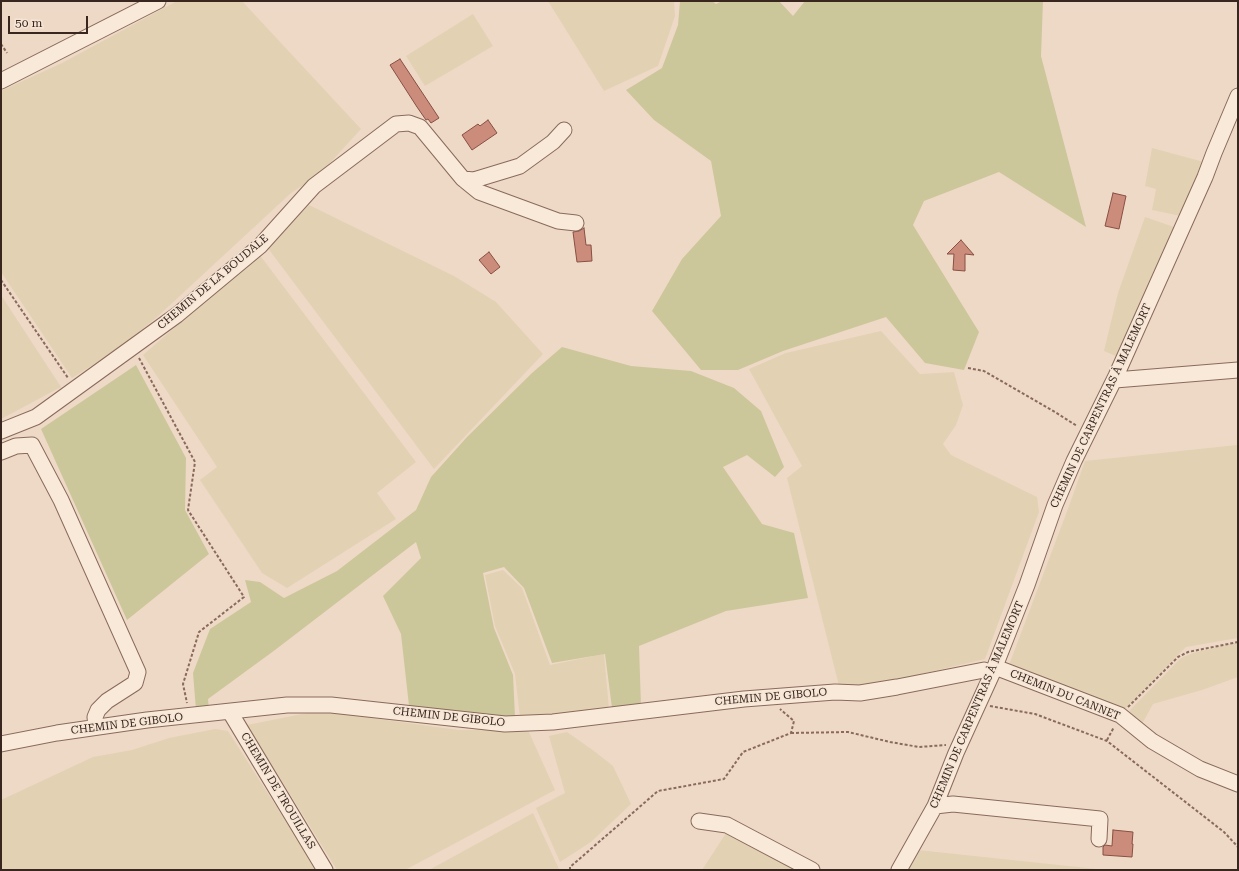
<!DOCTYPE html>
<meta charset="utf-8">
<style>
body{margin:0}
#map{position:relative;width:1239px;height:871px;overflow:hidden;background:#eed9c6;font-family:"Roboto Serif",serif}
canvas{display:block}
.frame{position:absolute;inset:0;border:2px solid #39261f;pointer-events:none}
.scale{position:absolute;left:8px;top:16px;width:80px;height:18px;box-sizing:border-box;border:2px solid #39261f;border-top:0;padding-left:5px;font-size:12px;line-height:14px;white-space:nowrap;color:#39261f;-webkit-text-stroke:3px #f5e5d5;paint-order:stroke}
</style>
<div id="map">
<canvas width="1239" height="871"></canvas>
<div class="frame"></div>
<div class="scale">50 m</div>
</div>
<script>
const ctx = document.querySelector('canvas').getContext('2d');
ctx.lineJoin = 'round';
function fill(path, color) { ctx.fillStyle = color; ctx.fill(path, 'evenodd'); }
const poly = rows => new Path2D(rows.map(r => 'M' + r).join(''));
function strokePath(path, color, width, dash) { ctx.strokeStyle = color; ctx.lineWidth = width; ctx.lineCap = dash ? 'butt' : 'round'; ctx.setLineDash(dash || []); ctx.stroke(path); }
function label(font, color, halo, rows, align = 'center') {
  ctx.font = font + ' "Roboto Serif",serif'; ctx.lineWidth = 3; ctx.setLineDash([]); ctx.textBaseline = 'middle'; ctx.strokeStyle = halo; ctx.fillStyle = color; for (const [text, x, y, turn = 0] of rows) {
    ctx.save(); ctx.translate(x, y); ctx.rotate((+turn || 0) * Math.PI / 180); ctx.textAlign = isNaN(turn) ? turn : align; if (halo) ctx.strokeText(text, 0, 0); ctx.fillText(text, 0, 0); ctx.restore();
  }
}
const farmland = poly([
 [177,1,242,1,361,129,320,174,291,193,156,318,118,349,72,378,1,272,1,91,62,63],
 [548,1,674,1,675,16,658,66,604,91],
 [473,14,493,46,425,86,406,56],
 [1152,148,1204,162,1181,216,1152,210,1156,189,1145,186],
 [309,205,454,276,496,302,543,354,434,469,267,247],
 [1145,217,1177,228,1118,357,1104,351,1118,293],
 [259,254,416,462,377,493,396,519,287,588,262,573,200,480,217,467,143,355],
 [1,295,61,387,1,419],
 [881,331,920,374,954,372,963,405,956,425,943,444,951,455,1037,497,1039,512,985,659,866,687,839,686,787,478,802,466,749,369,786,353],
 [1237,445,1238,457,1238,638,1186,647,1123,711,1009,665,1069,506,1085,461],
 [503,570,522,588,550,665,604,654,609,709,520,718,515,674,495,626,485,575],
 [1238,642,1238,677,1202,690,1153,704,1142,724,1127,715,1131,709,1181,658,1193,653],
 [327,709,379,719,458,730,528,730,555,790,405,870,337,870,247,725],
 [215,729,228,731,317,870,1,870,1,800,93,757,132,750,169,738],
 [567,732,594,751,613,766,631,804,591,842,560,862,536,808,565,793,549,736],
 [533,813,559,869,557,870,429,870],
 [728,830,804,870,702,870],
 [918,850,1106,870,906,870]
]);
const green = poly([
 [680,1,712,1,716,4,722,1,779,1,793,16,805,1,1043,1,1041,56,1086,227,999,172,924,201,913,225,979,332,964,370,925,363,886,317,783,351,738,370,701,370,652,311,682,259,721,216,711,161,654,120,626,90,662,68,678,25],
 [562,347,631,366,691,371,734,388,761,411,784,467,775,477,747,455,723,467,762,524,794,533,808,598,726,611,639,646,641,706,612,708,605,654,552,663,524,588,504,567,483,573,494,628,513,675,515,717,505,719,409,706,401,634,383,596,421,558,416,542,275,650,208,699,209,709,196,710,193,673,210,629,251,602,245,580,260,582,284,598,337,571,416,510,431,477,467,437,532,373],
 [136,365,186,458,185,510,209,554,127,620,41,429]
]);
const building = poly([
 [400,59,439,118,431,123,428,119,426,120,417,107,390,65,400,59],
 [488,120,497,133,472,150,462,135,478,124,480,126,488,120],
 [1113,193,1126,196,1119,229,1105,226,1113,193],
 [584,228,586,245,591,245,592,261,577,262,573,232,579,231,584,228],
 [961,240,974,255,965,254,965,271,953,270,954,254,947,254,961,240],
 [489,252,500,267,491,274,479,260,489,252],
 [1113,830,1133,832,1132,844,1133,844,1132,857,1103,855,1103,847,1105,845,1112,846,1113,830]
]);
const path = poly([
 [1,44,7,53],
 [1,280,68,378],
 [139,358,195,462,188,510,244,597,199,632,183,684,187,703],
 [968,368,984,371,1055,412,1077,426],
 [990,706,1035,714,1107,741,1224,832,1238,847],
 [1128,707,1178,657,1188,652,1238,642],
 [791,733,848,732,890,742,919,747,946,745],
 [1107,740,1114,727],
 [570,870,570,867,658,791,724,779,743,752,791,733,794,721,780,709]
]);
const minor = poly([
 [1,81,158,1],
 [463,179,479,192,558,221,576,223],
 [1115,380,1238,370],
 [1,431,36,417,177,315,260,246,314,186,396,124,409,123,420,127,463,179,474,180,520,166,553,142,564,130],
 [1,452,16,446,32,445,61,500,138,672,135,683,107,701,98,710,95,717,96,727],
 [995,667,1120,715,1152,741,1200,769,1238,784],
 [230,712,325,870],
 [1,744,57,733,147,720,287,705,331,705,505,724,553,722,744,699,835,692,860,693,897,687,984,670,992,674],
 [935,806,953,804,1100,819,1099,839],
 [699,821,727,825,812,870],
 [899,870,935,806,956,753,992,674,1027,585,1055,505,1074,461,1116,376,1205,177,1214,153,1238,96]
]);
const streetNames = [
 ["CHEMIN DE LA BOUDALE",213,282,-40],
 ["CHEMIN DE CARPENTRAS À MALEMORT",1101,406,-65],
 ["CHEMIN DU CANNET",1065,695,22],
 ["CHEMIN DE GIBOLO",771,697,-5],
 ["CHEMIN DE CARPENTRAS À MALEMORT",977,705,-67],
 ["CHEMIN DE GIBOLO",449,717,6],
 ["CHEMIN DE GIBOLO",127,724,-7],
 ["CHEMIN DE TROUILLAS",278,791,59]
];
fill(farmland, '#e3d1b3');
fill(green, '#ccc79a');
fill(building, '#cb8c7c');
strokePath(building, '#884f42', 1);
strokePath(minor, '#896a5c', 17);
strokePath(path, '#896a5c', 2, [3, 2]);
strokePath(minor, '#f9e9d9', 15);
label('11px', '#39261f', '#f5e5d5', streetNames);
</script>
